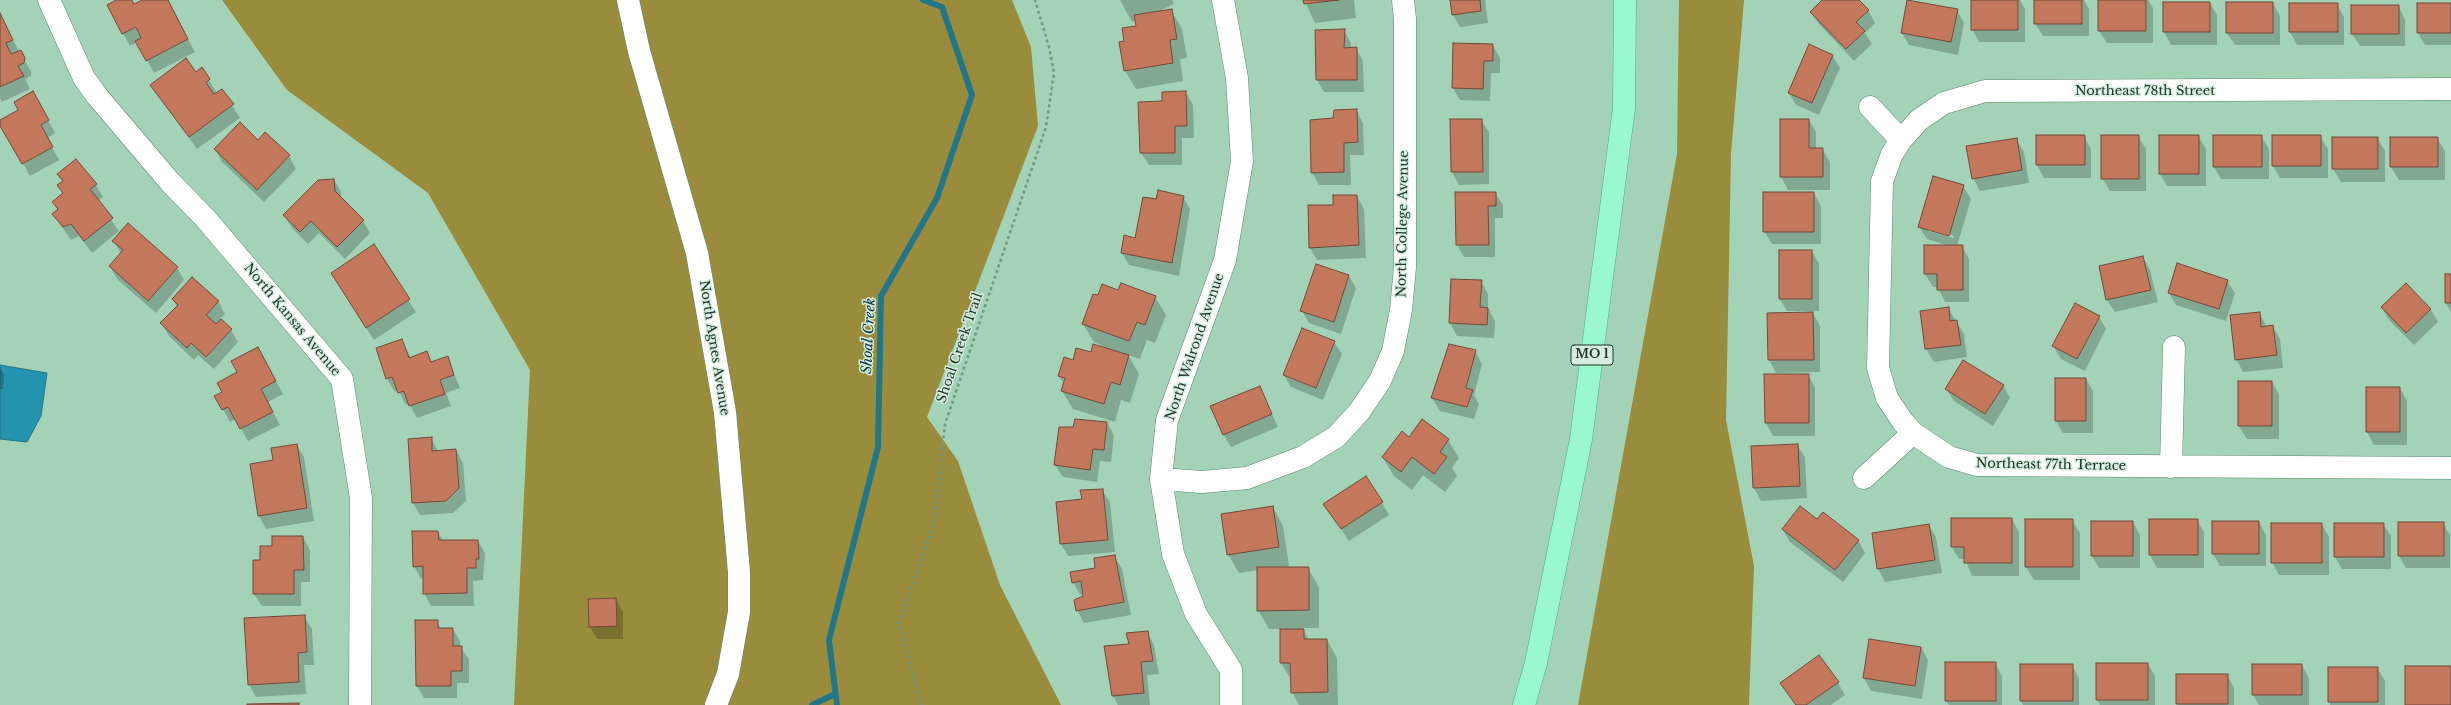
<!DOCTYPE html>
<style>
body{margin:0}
canvas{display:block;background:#a3d2b7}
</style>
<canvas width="2451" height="705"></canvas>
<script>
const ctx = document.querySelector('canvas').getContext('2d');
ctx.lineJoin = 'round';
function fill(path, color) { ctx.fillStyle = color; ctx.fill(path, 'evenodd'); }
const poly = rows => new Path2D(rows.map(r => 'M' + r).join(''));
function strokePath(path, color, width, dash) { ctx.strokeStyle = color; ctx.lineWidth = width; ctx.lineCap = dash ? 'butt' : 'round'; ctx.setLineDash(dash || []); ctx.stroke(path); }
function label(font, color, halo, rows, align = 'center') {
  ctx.font = font + ' "Libre Baskerville",serif'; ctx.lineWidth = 3; ctx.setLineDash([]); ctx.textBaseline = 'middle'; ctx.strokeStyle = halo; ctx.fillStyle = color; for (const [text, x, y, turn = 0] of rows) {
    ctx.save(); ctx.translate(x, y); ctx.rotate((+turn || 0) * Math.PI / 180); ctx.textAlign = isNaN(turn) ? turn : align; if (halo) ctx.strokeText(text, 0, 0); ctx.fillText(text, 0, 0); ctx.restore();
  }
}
const forest = poly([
 [222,0,1012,0,1031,47,1038,126,927,417,958,461,1000,585,1061,705,514,705,530,370,428,193,287,90],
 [1679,0,1744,0,1731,154,1726,420,1754,566,1749,705,1578,705,1677,154]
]);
const water = poly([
 [0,365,47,373,41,416,27,442,0,439,0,365]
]);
const shadow = poly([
 [119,0,131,0,134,5,144,0,167,0,195,52,154,73,137,42,130,46,123,33],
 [1120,0,1172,0,1174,4,1157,12,1171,10,1182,29,1187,58,1180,59,1183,81,1136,89,1125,71,1120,43,1125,42,1137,27,1136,20,1132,22],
 [1304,0,1354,0,1356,18,1315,23],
 [1451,0,1485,0,1488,23,1460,27,1453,15],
 [1824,0,1858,0,1868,10,1875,23,1865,33,1872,44,1854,61,1819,24,1811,12],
 [1972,0,2020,0,2025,9,2025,42,1979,42,1972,29],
 [2035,0,2084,0,2089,9,2089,36,2043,36,2035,23],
 [2099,0,2148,0,2153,8,2153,43,2107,43,2099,31],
 [2164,3,2210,3,2217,15,2217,45,2171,45,2164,32],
 [2273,3,2280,16,2280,45,2235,45,2227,33],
 [2290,4,2337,4,2344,17,2344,45,2297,45,2290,32],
 [2451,4,2451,45,2425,45,2418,33],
 [2398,6,2405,19,2405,46,2360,46,2352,34],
 [1957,10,1964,23,1958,55,1909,45,1902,33],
 [0,13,19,52,31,71,31,76,25,79,30,89,2,102,0,98],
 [1344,30,1351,43,1351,48,1356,48,1363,61,1364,92,1324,92,1317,80],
 [1493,45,1500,58,1500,73,1491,73,1490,101,1460,100,1453,88],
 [1832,55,1840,68,1819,115,1796,105,1789,93],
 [201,68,217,93,222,90,240,118,197,149,151,85,195,73],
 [1186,92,1193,105,1194,138,1182,138,1182,165,1149,165,1141,153,1163,102],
 [33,93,55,133,47,138,59,160,30,176,0,121,20,110],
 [1356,110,1363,123,1364,155,1350,155,1351,185,1319,185,1312,172,1334,119],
 [1451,120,1481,120,1489,132,1489,184,1459,185,1452,172],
 [1809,120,1816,132,1816,149,1822,149,1830,162,1830,190,1788,190,1781,177],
 [265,133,289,156,296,169,264,202,222,162,215,149,258,141],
 [2037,136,2084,136,2091,149,2091,178,2044,178,2037,165],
 [2138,136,2146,149,2146,191,2110,191,2102,178],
 [2198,136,2206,149,2206,186,2167,186,2160,174],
 [2261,136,2269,149,2269,179,2221,179,2214,167],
 [2320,136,2328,149,2328,178,2280,178,2273,166],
 [2377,138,2385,151,2385,182,2341,182,2333,169],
 [2391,138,2437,138,2445,151,2445,180,2399,180,2391,167],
 [2016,139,2024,152,2029,183,1980,191,1973,178],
 [59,174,96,185,103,197,98,201,119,231,92,253,79,236,71,240,53,214,58,210,53,202,63,194,59,185,63,182],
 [334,180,341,192,341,199,363,221,370,233,345,259,319,233,308,244,292,228,284,215],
 [1963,186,1971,199,1957,246,1962,246,1969,259,1969,302,1945,302,1938,287,1933,287,1925,274,1949,246,1927,239,1919,227],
 [1928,228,1954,236,1954,238,1928,231],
 [1495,193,1503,205,1503,218,1495,218,1495,257,1464,257,1457,245],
 [1814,193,1821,206,1821,244,1772,244,1764,231],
 [1357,196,1364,209,1366,258,1317,260,1310,248,1334,206],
 [1183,197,1190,209,1179,276,1129,265,1122,253],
 [114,241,177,268,184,280,156,313,117,279,110,266,121,254],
 [374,246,416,312,374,340,339,286],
 [1812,251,1819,264,1819,311,1787,311,1780,299],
 [2143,257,2150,270,2158,302,2115,312,2107,300,2100,267],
 [2451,275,2451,312,2446,303],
 [1349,276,1356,288,1341,334,1309,323,1302,311],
 [1452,280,1481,281,1488,294,1488,308,1495,321,1494,338,1457,336,1450,323],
 [2227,281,2235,293,2226,321,2176,305,2169,293],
 [2406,285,2431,310,2438,322,2414,345,2389,320,2382,308],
 [1119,291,1155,297,1166,315,1155,343,1147,340,1140,359,1128,355,1139,374,1130,403,1121,400,1115,422,1073,409,1062,391,1064,384,1059,376,1073,361,1091,353,1113,351,1094,342,1083,324,1098,297],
 [173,299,218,301,225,314,220,320,231,330,238,342,214,369,198,355,194,360,169,336,162,324,177,307],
 [1948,308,1964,334,1967,357,1934,362,1926,349,1921,311],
 [1813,313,1820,326,1820,372,1776,373,1769,360,1768,314],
 [2259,313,2267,327,2273,327,2280,339,2283,368,2243,372,2236,359],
 [2099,317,2106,329,2085,371,2061,359,2053,346],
 [402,340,411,358,427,353,432,362,447,357,460,388,446,393,451,406,417,418,409,404,406,405,398,390,395,392,387,379,377,349],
 [1334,342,1342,354,1323,400,1291,387,1284,375],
 [1475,351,1482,364,1474,395,1479,404,1474,419,1440,411,1432,398],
 [265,361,283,394,268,402,280,425,248,441,236,419,230,422,216,397],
 [0,367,4,375,3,389,0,389],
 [1765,375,1808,375,1815,387,1815,436,1773,436,1766,423],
 [2086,379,2093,391,2093,433,2063,433,2056,421],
 [2272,382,2279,394,2279,439,2247,439,2239,426],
 [2003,385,2010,398,1993,426,1954,401,1946,389],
 [1259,387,1278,427,1231,447,1223,434],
 [2367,388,2400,388,2407,401,2407,445,2374,445,2367,432],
 [1107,423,1114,435,1111,462,1100,461,1097,482,1063,477,1055,465,1074,428],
 [431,438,438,451,456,450,463,463,466,501,453,513,420,515,413,503],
 [1409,438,1448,440,1459,458,1452,468,1457,476,1445,492,1423,475,1412,490,1394,476,1383,458],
 [297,445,304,457,314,521,266,529,259,516,251,465,274,461],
 [1797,445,1805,457,1807,498,1761,501,1754,488,1752,447],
 [1102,490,1110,502,1115,552,1068,556,1061,544,1083,500],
 [1382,503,1389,515,1349,541,1324,504],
 [1273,507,1283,526,1289,566,1282,568,1308,568,1319,587,1319,628,1302,628,1309,640,1327,640,1337,658,1338,705,1299,705,1292,692,1292,681,1281,663,1281,629,1269,629,1258,610,1258,570,1239,573,1228,554],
 [2012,519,2019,532,2019,576,1972,576,1965,559,1959,559,1952,547],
 [1818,520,1858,540,1865,553,1843,582,1790,542,1783,530],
 [2072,520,2080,533,2080,580,2034,580,2026,567],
 [2150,520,2197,520,2204,532,2204,568,2157,568,2150,555],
 [2133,522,2140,535,2140,568,2099,568,2092,556],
 [2259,522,2266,535,2266,566,2220,566,2213,554],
 [2443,523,2450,535,2450,568,2406,568,2399,556],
 [2322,524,2329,537,2329,575,2279,575,2272,562],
 [2383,524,2391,536,2391,569,2342,569,2335,557],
 [1929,525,1936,537,1942,573,1885,582,1878,569,1873,534],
 [438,532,443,541,478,541,485,553,483,580,473,581,474,606,431,606,424,593,424,579,421,579,414,566],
 [303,537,310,550,310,582,301,582,301,606,262,606,254,594,261,561,273,547],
 [1115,557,1122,569,1131,615,1084,623,1077,610,1084,594,1080,595,1073,582],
 [616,599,623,612,623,639,597,639,590,627],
 [304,616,312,629,314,665,304,665,306,694,256,697,249,684],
 [437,621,441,629,453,629,460,641,460,647,469,659,469,683,457,683,457,698,424,698,417,686],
 [1147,632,1154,645,1159,674,1147,675,1150,705,1118,705,1113,696,1105,647,1130,645],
 [1921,647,1928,660,1922,699,1871,691,1864,678],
 [1995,663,2002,676,2002,705,1949,705,1946,701],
 [2148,664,2155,676,2155,705,2100,705,2097,700],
 [2072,665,2079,678,2079,705,2023,705,2021,701],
 [2302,665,2309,678,2309,705,2259,705,2253,695],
 [2329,668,2377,668,2385,681,2385,705,2330,705],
 [2227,675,2234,688,2234,705,2178,705,2177,703],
 [1781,683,1838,683,1845,695,1831,705,1795,705]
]);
const stream = poly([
 [812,705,835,694],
 [837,705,829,640,878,447,881,296,937,198,972,95,942,7,923,0]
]);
const building = poly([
 [116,0,132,0,134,4,142,0,168,0,188,39,146,61,135,41,141,38,136,27,122,34,107,5,116,0],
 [1303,0,1339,0,1304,4,1303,0],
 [1450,0,1480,0,1481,11,1452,15,1450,0],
 [1822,0,1859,0,1869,10,1856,22,1865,31,1846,49,1810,12,1822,0],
 [1907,0,1958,9,1951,42,1901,33,1907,0],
 [1971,0,2018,0,2018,30,1971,30,1971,0],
 [2034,0,2082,0,2082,24,2034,24,2034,0],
 [2098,0,2146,0,2146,31,2098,31,2098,0],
 [2163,2,2210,2,2210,32,2163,32,2163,2],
 [2226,2,2273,2,2273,33,2226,33,2226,2],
 [2289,3,2338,3,2338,32,2289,32,2289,3],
 [2417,3,2451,3,2451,33,2417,33,2417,3],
 [2351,5,2399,5,2399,34,2351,34,2351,5],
 [1172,9,1177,39,1170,40,1173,63,1124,71,1119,42,1124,41,1122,28,1136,26,1134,15,1172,9],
 [0,13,13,40,6,43,11,54,21,50,25,58,24,63,18,66,24,76,0,87,0,13],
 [1345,29,1344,48,1357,47,1357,80,1316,80,1315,30,1345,29],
 [1453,43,1493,44,1493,61,1484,61,1483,89,1452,88,1453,43],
 [1809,44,1833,55,1812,103,1788,93,1809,44],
 [186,58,196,72,202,67,210,79,206,83,214,94,222,89,234,104,189,137,150,85,186,58],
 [33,91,49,120,41,125,53,147,22,164,0,126,0,120,18,110,14,102,33,91],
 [1186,91,1187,126,1175,126,1175,153,1140,153,1138,102,1162,101,1162,92,1186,91],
 [1357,109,1358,142,1344,143,1344,172,1311,173,1310,120,1333,118,1334,110,1357,109],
 [1450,119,1482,119,1483,172,1451,172,1450,119],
 [1780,119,1809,119,1809,148,1823,148,1823,177,1780,177,1780,119],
 [240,122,258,140,265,132,290,155,257,190,214,149,240,122],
 [2036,135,2085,135,2085,165,2036,165,2036,135],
 [2101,135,2139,135,2139,179,2101,179,2101,135],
 [2159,135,2199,135,2199,174,2159,174,2159,135],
 [2213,135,2262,135,2262,167,2213,167,2213,135],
 [2272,135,2321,135,2321,166,2272,166,2272,135],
 [2332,137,2378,137,2378,169,2332,169,2332,137],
 [2390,137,2438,137,2438,167,2390,167,2390,137],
 [2017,138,2022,170,1972,179,1966,146,2017,138],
 [76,159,97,184,90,189,113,218,84,241,71,224,63,227,52,214,58,209,52,202,63,193,57,185,63,181,57,174,76,159],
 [1933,176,1964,185,1949,236,1918,227,1933,176],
 [334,179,335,191,364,220,337,247,311,221,300,232,283,215,318,180,334,179],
 [1158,190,1184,196,1172,263,1121,253,1124,235,1135,238,1143,197,1156,199,1158,190],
 [1455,192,1496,192,1496,206,1488,206,1489,245,1456,245,1455,192],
 [1763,192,1814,192,1814,232,1763,232,1763,192],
 [1333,195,1357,195,1359,245,1309,248,1308,205,1333,205,1333,195],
 [128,223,178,267,148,301,109,266,123,250,112,241,128,223],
 [374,244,410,299,366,328,331,273,374,244],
 [1924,245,1963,245,1963,290,1937,290,1937,274,1924,274,1924,245],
 [1779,250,1812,250,1812,299,1779,299,1779,250],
 [2143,256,2151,290,2106,300,2099,266,2143,256],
 [2177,263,2228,280,2219,309,2168,293,2177,263],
 [1316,264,1349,275,1334,322,1300,311,1316,264],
 [2445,274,2451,274,2451,303,2445,303,2445,274],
 [192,277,219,301,206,315,216,324,221,319,232,329,206,357,191,343,187,348,160,323,178,305,172,299,192,277],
 [1451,279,1482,280,1480,307,1488,308,1487,325,1449,323,1451,279],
 [1121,283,1156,296,1145,325,1137,322,1129,341,1082,324,1093,294,1098,295,1102,284,1118,290,1121,283],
 [2406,283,2431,309,2406,333,2381,307,2406,283],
 [2075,303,2100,316,2077,359,2052,346,2075,303],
 [1949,307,1950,321,1957,320,1961,345,1925,349,1920,311,1949,307],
 [1813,312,1814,360,1768,360,1767,313,1813,312],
 [2260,312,2261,327,2273,325,2277,355,2235,360,2230,315,2260,312],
 [1302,328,1335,341,1316,388,1283,375,1302,328],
 [402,339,409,358,427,351,431,362,448,356,454,375,440,380,445,394,409,406,404,391,398,393,392,377,386,379,376,348,402,339],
 [1093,344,1129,355,1120,385,1111,382,1104,404,1061,391,1065,378,1058,376,1064,357,1073,360,1076,348,1091,352,1093,344],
 [1449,344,1476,350,1466,388,1473,390,1467,407,1431,398,1449,344],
 [258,347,276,381,261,389,273,412,240,429,228,407,222,410,214,396,222,392,217,383,237,372,231,361,258,347],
 [1963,360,2004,385,1985,414,1945,389,1963,360],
 [1764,374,1809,374,1809,423,1765,423,1764,374],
 [2055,378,2086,378,2086,421,2055,421,2055,378],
 [2238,381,2272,381,2272,426,2238,426,2238,381],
 [1260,386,1272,414,1223,435,1210,406,1260,386],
 [2366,387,2400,387,2400,432,2366,432,2366,387],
 [1075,419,1107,422,1104,450,1093,449,1090,470,1054,465,1059,427,1073,427,1075,419],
 [1422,419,1449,439,1440,452,1447,457,1434,474,1412,457,1401,472,1382,457,1402,431,1409,437,1422,419],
 [432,437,432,451,456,449,459,488,446,501,412,503,408,439,432,437],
 [297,444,307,508,258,516,250,464,273,460,271,448,297,444],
 [1798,444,1800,486,1753,488,1751,446,1798,444],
 [1366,476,1383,502,1341,529,1323,504,1366,476],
 [1103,489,1108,540,1060,544,1056,502,1082,499,1080,490,1103,489],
 [1273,506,1279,547,1227,555,1221,514,1273,506],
 [1800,506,1817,519,1823,512,1859,540,1835,570,1782,529,1800,506],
 [1951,518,2012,518,2012,563,1964,563,1964,547,1951,547,1951,518],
 [2025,519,2073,519,2073,567,2025,567,2025,519],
 [2149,519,2198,519,2198,555,2149,555,2149,519],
 [2091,521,2133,521,2133,556,2091,556,2091,521],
 [2212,521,2259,521,2259,554,2212,554,2212,521],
 [2398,522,2444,522,2444,556,2398,556,2398,522],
 [2271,523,2322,523,2322,563,2271,563,2271,523],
 [2334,523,2384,523,2384,557,2334,557,2334,523],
 [1929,524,1935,560,1877,569,1872,533,1929,524],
 [412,531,438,531,439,540,478,540,479,559,476,559,476,568,467,568,467,593,423,594,423,566,413,567,412,531],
 [272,536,303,536,304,570,294,570,294,594,253,594,253,560,260,560,260,546,272,546,272,536],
 [1115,555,1124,602,1076,611,1074,600,1083,596,1081,581,1072,583,1070,572,1095,568,1094,558,1115,555],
 [1257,567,1309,567,1309,610,1257,611,1257,567],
 [616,598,617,626,589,627,588,599,616,598],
 [305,615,307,652,298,653,299,682,248,685,244,618,305,615],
 [415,620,438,620,438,628,453,628,453,646,462,646,462,671,451,671,451,686,416,686,415,620],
 [1280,629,1304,629,1304,639,1327,639,1328,692,1291,693,1290,663,1280,663,1280,629],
 [1148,631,1153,661,1141,662,1144,693,1112,696,1104,646,1129,644,1126,633,1148,631],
 [1869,639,1921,647,1915,686,1863,678,1869,639],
 [1819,655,1839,682,1806,705,1796,705,1780,683,1819,655],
 [1945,662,1996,662,1996,701,1945,701,1945,662],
 [2096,663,2148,663,2148,700,2096,700,2096,663],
 [2020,664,2073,664,2073,701,2020,701,2020,664],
 [2252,664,2302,664,2302,695,2252,695,2252,664],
 [2405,666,2451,666,2451,705,2405,705,2405,666],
 [2328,667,2378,667,2378,702,2328,702,2328,667],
 [2176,674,2228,674,2228,704,2176,704,2176,674],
 [299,703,299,705,247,705,247,704,299,703]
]);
const path = poly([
 [921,705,899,623,934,524,945,424,1046,127,1054,73,1049,47,1035,0]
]);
const minor = poly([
 [49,0,84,78,97,96,170,182,205,218,342,379,361,498,360,705],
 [1223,0,1237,78,1242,161,1225,260,1167,420,1161,479,1173,554,1196,614,1231,670,1231,705],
 [2451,89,1985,91,1944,103,1919,120,1901,140,1892,154,1882,181,1878,368,1887,398,1903,422,1913,433,1949,457,1977,465,2451,468],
 [1870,107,1901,140],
 [2171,467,2174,347],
 [1864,478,1913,433],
 [1161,479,1202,482,1247,478,1303,457,1336,437,1359,412,1380,381,1393,351,1401,310,1405,267,1405,19,1403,0]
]);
const tertiary = poly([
 [628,0,639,51,697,253,725,412,739,572,739,612,728,674,716,705]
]);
const primary = poly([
 [1524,705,1536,663,1581,439,1624,108,1625,0]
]);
const shields = [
 [1592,355,42]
];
const shieldNames = [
 ["MO 1",1592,355]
];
const streetNames = [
 ["Northeast 78th Street",2145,91],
 ["North College Avenue",1403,224,-89],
 ["North Kansas Avenue",292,320,50],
 ["North Walrond Avenue",1195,347,-71],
 ["North Agnes Avenue",714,348,81],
 ["Shoal Creek Trail",960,348,-71],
 ["Northeast 77th Terrace",2051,465,1]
];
const waterNames = [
 ["Shoal Creek",869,336,-87]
];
fill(forest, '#9a8c3d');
fill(water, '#2592ae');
strokePath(water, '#247687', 1);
fill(shadow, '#0003');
strokePath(stream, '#247687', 6);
fill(building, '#c3785e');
strokePath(building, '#73493b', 1);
strokePath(minor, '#5b8870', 23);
strokePath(tertiary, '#5b8870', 23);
strokePath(primary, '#45b07e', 23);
strokePath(path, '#719681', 2.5, [3, 3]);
strokePath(minor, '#fff', 22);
strokePath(tertiary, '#fff', 22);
strokePath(primary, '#9bf8cd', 22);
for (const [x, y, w] of shields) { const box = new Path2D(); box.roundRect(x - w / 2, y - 10, w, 20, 3); ctx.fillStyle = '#d5eddf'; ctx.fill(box); strokePath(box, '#22352b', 1); }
label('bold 12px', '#22352b', null, shieldNames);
label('13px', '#22352b', '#d5eddf', streetNames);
label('italic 14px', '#002f3b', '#d5eddf', waterNames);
</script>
